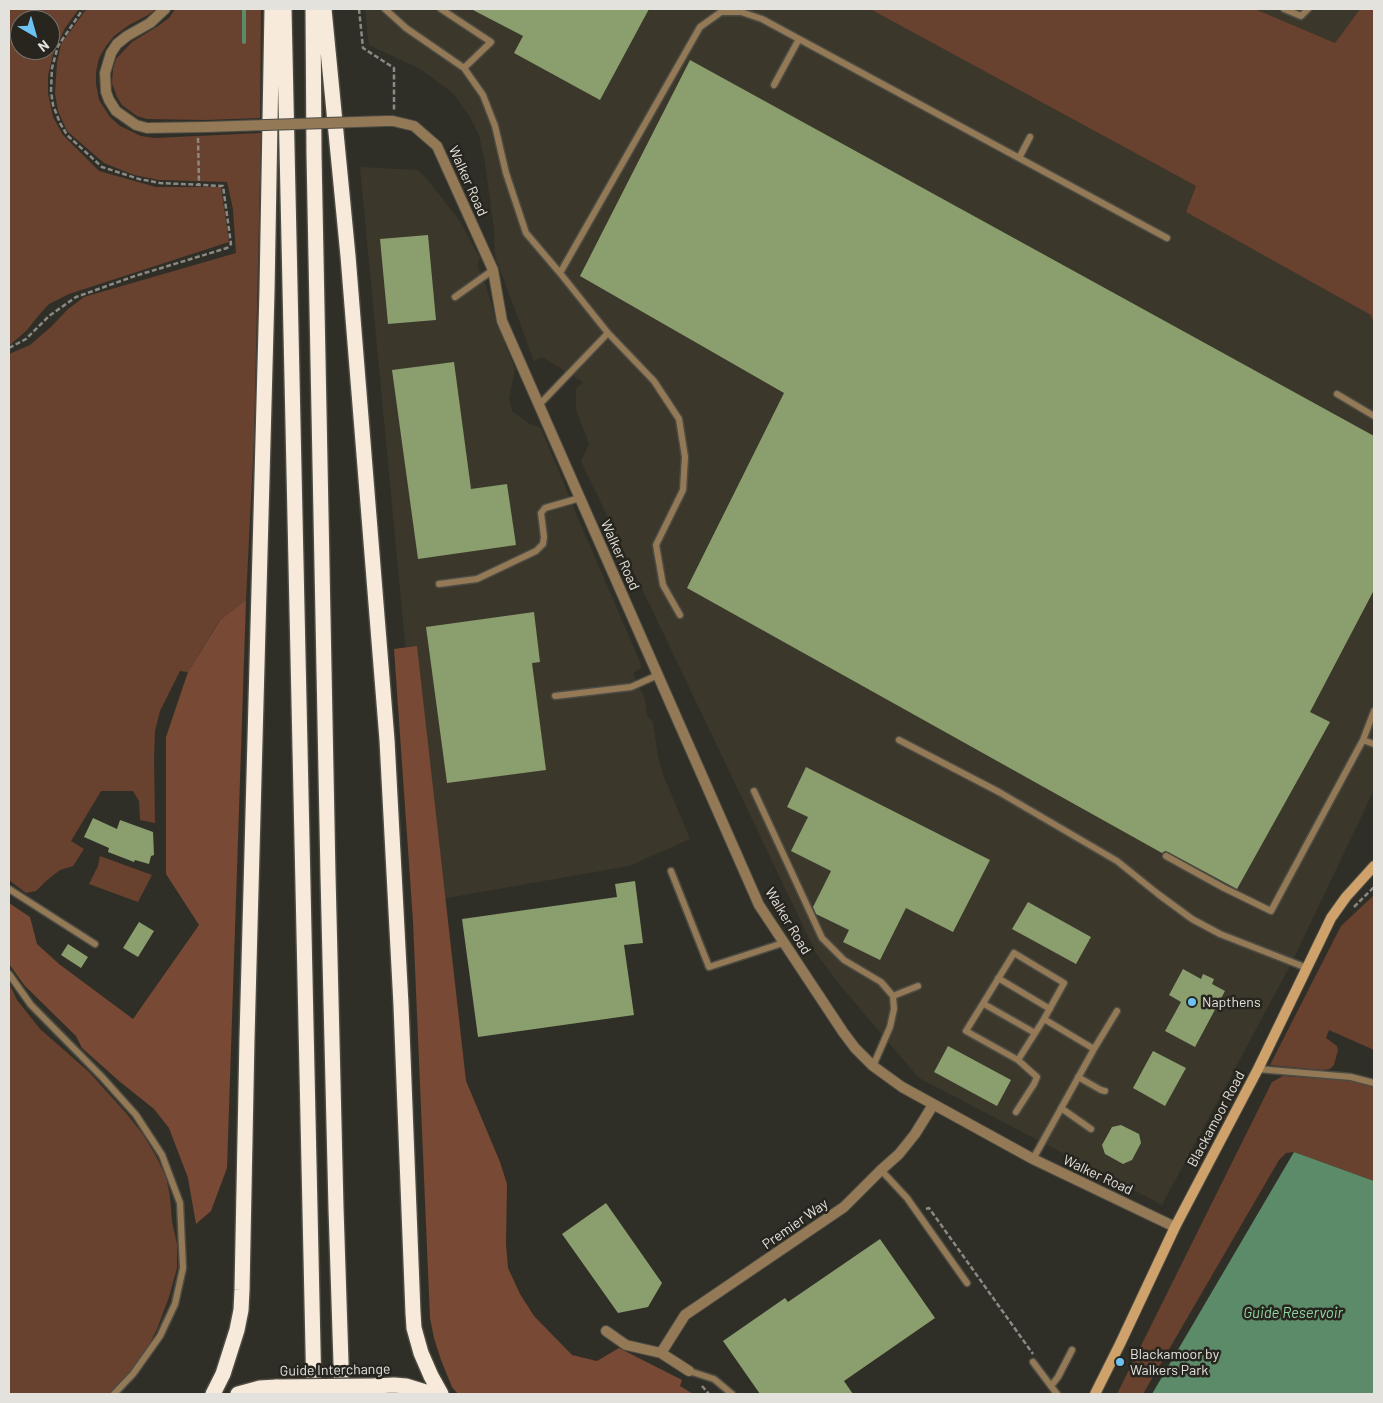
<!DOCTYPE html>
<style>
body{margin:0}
#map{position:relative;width:1383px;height:1403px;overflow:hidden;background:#302f27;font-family:Barlow,sans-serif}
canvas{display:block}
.frame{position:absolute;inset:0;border:10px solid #e3e2dd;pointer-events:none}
.north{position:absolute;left:10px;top:10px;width:50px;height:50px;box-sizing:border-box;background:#27251e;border:1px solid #72716a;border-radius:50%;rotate:142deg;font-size:14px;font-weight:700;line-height:20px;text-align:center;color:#e3e2dd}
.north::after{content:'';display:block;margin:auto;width:18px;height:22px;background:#6cc3f2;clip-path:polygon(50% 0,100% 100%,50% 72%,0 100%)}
</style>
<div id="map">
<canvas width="1383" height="1403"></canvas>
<div class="frame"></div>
<div class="north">N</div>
</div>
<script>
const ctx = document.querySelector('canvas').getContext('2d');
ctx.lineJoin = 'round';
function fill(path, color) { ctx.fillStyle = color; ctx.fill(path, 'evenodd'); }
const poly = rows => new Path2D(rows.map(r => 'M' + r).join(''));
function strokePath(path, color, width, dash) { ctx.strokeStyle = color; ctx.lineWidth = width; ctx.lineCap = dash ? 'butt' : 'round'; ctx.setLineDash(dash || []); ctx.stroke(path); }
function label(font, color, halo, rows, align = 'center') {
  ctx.font = font + ' Barlow,sans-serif'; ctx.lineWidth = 5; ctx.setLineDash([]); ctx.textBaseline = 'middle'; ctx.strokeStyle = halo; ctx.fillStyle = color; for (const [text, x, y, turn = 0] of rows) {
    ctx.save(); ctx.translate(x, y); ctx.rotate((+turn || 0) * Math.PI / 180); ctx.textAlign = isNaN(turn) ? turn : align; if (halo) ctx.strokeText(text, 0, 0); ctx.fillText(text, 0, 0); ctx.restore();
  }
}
const built = poly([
 [365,9,870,9,1196,186,1186,212,1372,315,1374,324,1374,790,1292,962,1162,1205,919,1078,839,984,816,953,581,461,589,444,576,410,576,389,583,382,542,357,534,361,495,256,494,230,485,163,479,135,469,116,454,94,422,70,369,45],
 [1255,9,1360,9,1335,43],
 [360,167,418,170,428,180,459,220,480,258,477,265,486,286,496,319,515,369,509,399,512,411,530,424,541,428,577,516,641,664,641,668,633,673,645,699,647,716,653,722,658,757,662,772,690,839,629,866,424,902,406,653]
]);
const green = poly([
 [9,9,79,9,65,28,53,54,48,76,48,93,53,117,63,135,99,171,156,187,221,187,229,242,69,294,49,304,39,315,27,330,9,346],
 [20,20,50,20,50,50,20,50],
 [89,9,156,9,148,15,129,25,114,36,106,46,99,58,96,72,96,84,99,100,110,117,120,126,141,136,154,138,261,133,254,438,246,600,219,621,188,672,180,671,160,711,155,731,154,758,155,823,140,820,139,801,133,791,101,791,71,841,84,849,73,866,60,870,46,881,36,891,26,893,9,880,9,354,30,345,52,326,67,310,84,297,236,253,233,209,227,182,159,180,134,175,104,163,67,131,58,111,55,93,57,63,61,44,85,11],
 [175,9,261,9,260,118,206,120,147,119,137,116,122,105,117,97,112,83,113,69,116,59,132,42,158,26,169,18],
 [870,9,1255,9,1335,43,1360,9,1374,9,1374,324,1371,315,1186,212,1196,186],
 [100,856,152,875,138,902,89,884,98,866],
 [1374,895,1374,1050,1329,1030,1326,1038,1337,1046,1338,1050,1334,1065,1330,1069,1322,1070,1270,1065,1341,926],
 [9,983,17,1000,40,1029,89,1072,126,1113,142,1133,156,1156,166,1177,170,1196,172,1222,177,1244,177,1268,169,1297,157,1329,144,1355,124,1380,110,1394,9,1394],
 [1283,1076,1347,1080,1374,1086,1374,1181,1294,1152,1286,1153,1279,1160,1143,1394,1117,1394,1272,1082]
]);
const forest = poly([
 [246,600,227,1168,211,1211,196,1224,188,1178,169,1128,154,1109,119,1081,82,1048,76,1036,25,986,9,964,9,903,30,917,37,944,59,964,133,1019,199,925,166,874,166,737,188,672,220,620],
 [417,646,466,1081,500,1162,507,1184,506,1244,508,1268,520,1294,534,1316,572,1355,597,1361,619,1348,682,1380,680,1386,693,1394,458,1394,452,1387,441,1360,434,1338,430,1318,413,921,394,649]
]);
const water = poly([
 [1294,1152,1374,1181,1374,1394,1152,1394]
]);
const stream = poly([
 [244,9,244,42]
]);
const building = poly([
 [471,9,649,9,600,100,514,53,523,36],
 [690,60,1374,436,1374,590,1310,712,1330,722,1237,889,1168,852,1165,851,1162,853,687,588,784,393,580,276],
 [428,235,436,320,388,324,380,239],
 [454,362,471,489,507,484,516,545,418,559,392,370],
 [534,612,540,662,532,663,546,770,447,783,426,627],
 [806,767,990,860,953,932,906,908,880,960,843,942,849,930,816,914,813,907,831,871,791,851,808,817,787,807],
 [93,818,117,829,120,820,153,832,154,855,151,856,149,864,135,860,134,862,108,852,109,848,84,837],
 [635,881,643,943,624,945,634,1015,478,1037,462,919,617,897,615,884],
 [1028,902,1091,937,1076,964,1012,929],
 [139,922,154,931,138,957,123,948],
 [68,944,88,957,81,968,61,955],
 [1183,969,1201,979,1203,974,1214,979,1212,984,1225,991,1195,1047,1165,1031,1181,1002,1169,995],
 [948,1046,1011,1080,997,1106,934,1072],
 [1153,1051,1186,1068,1165,1106,1133,1088],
 [1121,1125,1139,1134,1141,1143,1132,1160,1123,1164,1105,1154,1102,1145,1112,1127],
 [606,1203,662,1283,648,1307,618,1313,562,1234],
 [880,1239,935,1318,844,1381,853,1394,760,1394,723,1341,785,1298,788,1302]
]);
const path = poly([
 [359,9,363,48,394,68,394,110],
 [198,138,199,184],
 [9,348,26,339,49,316,76,297,135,276,227,248,231,244,223,186,160,183,139,179,102,167,67,135,60,123,53,105,51,91,52,68,58,46,83,9],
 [1354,907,1374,887],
 [926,1209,929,1208,1033,1354],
 [702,1386,709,1394]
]);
const lane = poly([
 [385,9,406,28,464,68,483,95,495,126,506,173,526,233,560,273,608,333,539,405],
 [441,9,491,42,464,68],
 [1284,9,1301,16,1308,9],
 [774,85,799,39],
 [1019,158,1030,137],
 [560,273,700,27,721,12,741,12,762,19,1167,238],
 [455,297,493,270],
 [608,333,654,381,679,419,685,457,683,490,656,545,663,585,680,615],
 [1337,394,1374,416],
 [439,584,477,579,536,551,543,544,544,537,541,513,545,508,580,498],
 [555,696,631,687,658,675],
 [899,740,999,792,1117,861,1158,894,1192,919,1220,934,1307,968],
 [1363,740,1374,711],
 [754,791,822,938,844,960,881,982,893,996,894,1009,890,1027,873,1066],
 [1166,856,1224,888,1271,911,1363,740,1374,744],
 [671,871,709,967,783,943],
 [9,889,95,944],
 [1014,953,1064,983,1044,1019,1018,1060,966,1031,1014,953],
 [9,974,31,1005,102,1077,136,1115,162,1155,180,1203,183,1268,175,1304,160,1336,133,1374,114,1394],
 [998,978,1050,1009],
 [893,996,918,986],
 [984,1004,1035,1033],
 [1044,1019,1094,1049],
 [1258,1069,1351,1077,1374,1083],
 [1078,1077,1101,1090,1105,1091],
 [1061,1108,1091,1129],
 [1016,1112,1034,1084,1037,1077,1018,1060],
 [1033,1159,1094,1049,1117,1011],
 [881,1170,907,1198,967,1283],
 [1033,1362,1057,1394],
 [689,1371,714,1379,732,1394],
 [1051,1386,1058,1377,1072,1350]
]);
const street = poly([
 [165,9,150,23,127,36,117,44,111,53,105,73,106,92,109,100,116,111,136,125,147,128,206,127],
 [386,121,393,121,414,126,437,146,493,270,502,321,759,905,843,1032,855,1048,873,1066,902,1087,1033,1159,1175,1227],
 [606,1331,626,1345,661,1353,689,1371],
 [661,1353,685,1315,844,1207,881,1170,899,1154,915,1134,933,1105]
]);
const secondary = poly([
 [1095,1394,1120,1344,1175,1227,1258,1069,1331,918,1346,897,1374,866]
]);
const highway = poly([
 [284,9,314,1394],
 [313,9,314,154,328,875,336,1208,342,1394],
 [324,9,348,256,387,740,401,1005,413,1313,414,1328,421,1353,431,1376,441,1394],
 [374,1386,394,1385,406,1386,432,1394],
 [213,1394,223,1374,237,1330,241,1310,242,1290,247,1038,267,291,272,9],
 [238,1394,260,1388,277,1387]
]);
const streetBridge = poly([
 [206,127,386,121]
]);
const highwayBridge = poly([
 [277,1387,374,1386]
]);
const markers = [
 [1192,1002,5,"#6cc3f2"],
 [1120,1362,5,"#6cc3f2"]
];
const streetNames = [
 ["Walker Road",468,181,66],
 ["Walker Road",620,555,66],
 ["Walker Road",788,921,59],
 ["Blackamoor Road",1216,1119,-62],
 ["Walker Road",1098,1175,25],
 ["Premier Way",795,1224,-35],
 ["Guide Interchange",335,1370,-1]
];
const poiNames = [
 ["Napthens",1202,1002],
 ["Blackamoor by",1130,1354],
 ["Walkers Park",1130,1370]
];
const waterNames = [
 ["Guide Reservoir",1293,1313]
];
fill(built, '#3b382b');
fill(green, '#69412f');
fill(forest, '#784934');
fill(water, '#5c8b6a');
strokePath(stream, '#5c8b6a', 4);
fill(building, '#8a9e6e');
strokePath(lane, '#4d4c44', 9);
strokePath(street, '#4d4c44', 12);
strokePath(secondary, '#4d4c44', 12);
strokePath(highway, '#4d4c44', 18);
strokePath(path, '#8a8983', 2.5, [5, 2.5]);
strokePath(lane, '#947956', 6);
strokePath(street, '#947956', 10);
strokePath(secondary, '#cea26a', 10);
strokePath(highway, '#f8eada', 15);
strokePath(streetBridge, '#4d4c44', 12, []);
strokePath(highwayBridge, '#4d4c44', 18, []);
strokePath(streetBridge, '#947956', 10);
strokePath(highwayBridge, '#f8eada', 15);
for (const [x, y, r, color] of markers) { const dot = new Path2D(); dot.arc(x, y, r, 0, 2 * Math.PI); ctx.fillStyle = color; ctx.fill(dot); strokePath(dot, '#27251e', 2); }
label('14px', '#e3e2dd', '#27251e', streetNames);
label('14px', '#e3e2dd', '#27251e', poiNames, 'left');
label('italic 15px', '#8ed7a5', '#27251e', waterNames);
</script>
